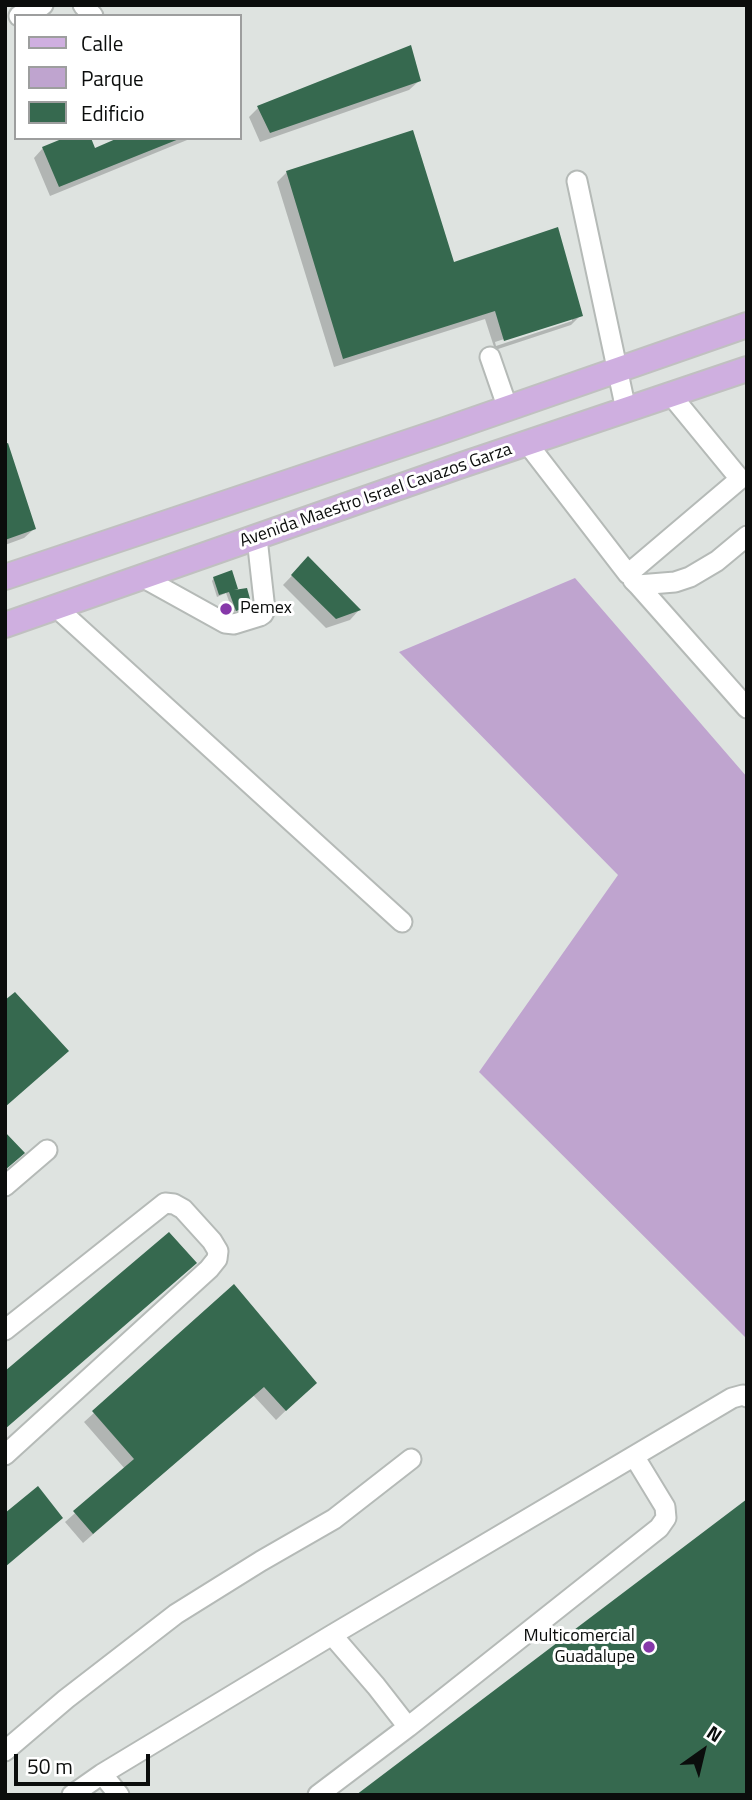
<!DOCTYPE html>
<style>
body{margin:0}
#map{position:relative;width:752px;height:1800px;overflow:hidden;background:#dee3e0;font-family:"Titillium Web",sans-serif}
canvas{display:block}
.frame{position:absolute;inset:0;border:7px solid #0b0d0c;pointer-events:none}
.legend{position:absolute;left:14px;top:14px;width:228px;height:126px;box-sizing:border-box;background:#fff;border:2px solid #9d9e9e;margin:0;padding:9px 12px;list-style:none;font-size:21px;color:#0b0d0c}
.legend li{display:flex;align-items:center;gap:14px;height:35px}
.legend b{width:35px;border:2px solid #9d9e9e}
.north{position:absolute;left:668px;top:1716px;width:70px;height:70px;-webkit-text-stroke:5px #fff;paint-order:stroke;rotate:34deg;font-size:19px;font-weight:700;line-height:28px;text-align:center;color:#0b0d0c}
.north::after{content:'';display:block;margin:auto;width:24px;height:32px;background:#0b0d0c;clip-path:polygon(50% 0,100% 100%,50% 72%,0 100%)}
.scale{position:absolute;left:14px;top:1754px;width:136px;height:32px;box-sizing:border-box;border:4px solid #0b0d0c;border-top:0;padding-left:9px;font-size:21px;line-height:24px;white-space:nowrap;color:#0b0d0c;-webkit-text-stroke:5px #fff;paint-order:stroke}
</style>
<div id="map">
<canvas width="752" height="1800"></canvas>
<div class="frame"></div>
<ul class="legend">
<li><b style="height:9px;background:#cfafe0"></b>Calle</li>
<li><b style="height:19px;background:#bfa4cf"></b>Parque</li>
<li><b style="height:19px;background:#36694f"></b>Edificio</li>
</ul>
<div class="north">N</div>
<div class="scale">50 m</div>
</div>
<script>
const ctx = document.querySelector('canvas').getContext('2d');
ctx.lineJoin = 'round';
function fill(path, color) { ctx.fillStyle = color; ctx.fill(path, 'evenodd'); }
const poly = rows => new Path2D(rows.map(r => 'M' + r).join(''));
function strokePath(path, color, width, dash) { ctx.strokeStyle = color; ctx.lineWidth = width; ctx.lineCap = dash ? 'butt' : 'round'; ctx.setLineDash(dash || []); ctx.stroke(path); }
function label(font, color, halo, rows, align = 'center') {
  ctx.font = font + ' "Titillium Web",sans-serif'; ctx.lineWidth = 6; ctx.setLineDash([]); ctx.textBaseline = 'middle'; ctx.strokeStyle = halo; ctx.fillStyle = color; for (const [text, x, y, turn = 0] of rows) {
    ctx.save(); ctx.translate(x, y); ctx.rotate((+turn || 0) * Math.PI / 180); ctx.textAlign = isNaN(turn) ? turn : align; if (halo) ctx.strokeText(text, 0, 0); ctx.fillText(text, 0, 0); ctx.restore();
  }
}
const green = poly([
 [575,578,747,777,747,1339,479,1072,618,875,399,652]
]);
const shadow = poly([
 [419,81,409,90,260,142,249,117,258,108],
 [123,138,192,138,50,196,34,158,43,148,95,150],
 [287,172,453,264,581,315,571,325,495,350,485,319,334,367,277,182],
 [572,317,572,321,496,346,495,342],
 [5,440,34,529,24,538,5,545],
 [308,559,359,610,350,620,326,628,283,585],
 [214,578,236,589,232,593,250,605,248,608,233,612,226,593,217,597,212,581],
 [234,1287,305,1392,276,1420,253,1395,83,1543,65,1522,125,1469,84,1422]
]);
const building = poly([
 [411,45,421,81,270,133,257,106],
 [413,130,454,262,558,227,583,316,504,341,495,311,343,359,286,171],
 [64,138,91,138,95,148,118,138,179,139,59,187,42,147],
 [8,443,36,529,5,540,5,444],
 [308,556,361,610,336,619,291,575],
 [232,570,238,589,234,590,247,588,252,606,236,611,229,592,219,595,213,577],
 [15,992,69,1051,5,1107,5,1000],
 [5,1132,25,1153,5,1170],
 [169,1232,197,1263,5,1429,5,1371],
 [234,1284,317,1383,286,1411,264,1387,93,1534,73,1511,134,1459,92,1411],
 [38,1486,63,1518,5,1567,5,1513],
 [747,1499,747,1795,356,1795]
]);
const minor = poly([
 [83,5,93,16],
 [19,16,43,5],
 [577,181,626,410],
 [490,357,508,409],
 [527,443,628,574,740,479,671,395],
 [142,577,225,623,234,624,260,616,263,614,265,610,257,538],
 [633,580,638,585,675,582,690,577,717,561,747,536],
 [638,585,747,708],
 [57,608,402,922],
 [5,1186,47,1150],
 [5,1330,165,1203,174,1204,183,1209,212,1241,218,1251,217,1259,209,1269,5,1455],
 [332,1635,376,1686,408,1727],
 [5,1751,66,1699,176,1614,261,1561,334,1519,411,1459],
 [102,1774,119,1795],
 [72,1795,102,1774,332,1635,732,1398,743,1395,747,1397],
 [318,1795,408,1727,659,1528,666,1518,665,1507,634,1456]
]);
const major = poly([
 [5,577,445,430,747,325],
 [5,625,459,466,747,369]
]);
const markers = [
 [226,609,7,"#8638a9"],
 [649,1647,7,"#8638a9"]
];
const streetNames = [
 ["Avenida Maestro Israel Cavazos Garza",376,496,-19]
];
const poiNames = [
 ["Pemex",240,609],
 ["Multicomercial",635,1637,"right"],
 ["Guadalupe",635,1658,"right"]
];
fill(green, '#bfa4cf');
fill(shadow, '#0003');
fill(building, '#36694f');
strokePath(minor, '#b5bab7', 23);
strokePath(major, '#c0c0c0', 28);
strokePath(minor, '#fff', 19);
strokePath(major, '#cfafe0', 24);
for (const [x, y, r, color] of markers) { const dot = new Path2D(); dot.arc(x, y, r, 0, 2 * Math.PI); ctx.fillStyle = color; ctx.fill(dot); strokePath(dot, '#fff', 2.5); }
label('18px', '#0b0d0c', '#fff', streetNames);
label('18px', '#0b0d0c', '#fff', poiNames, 'left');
</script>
